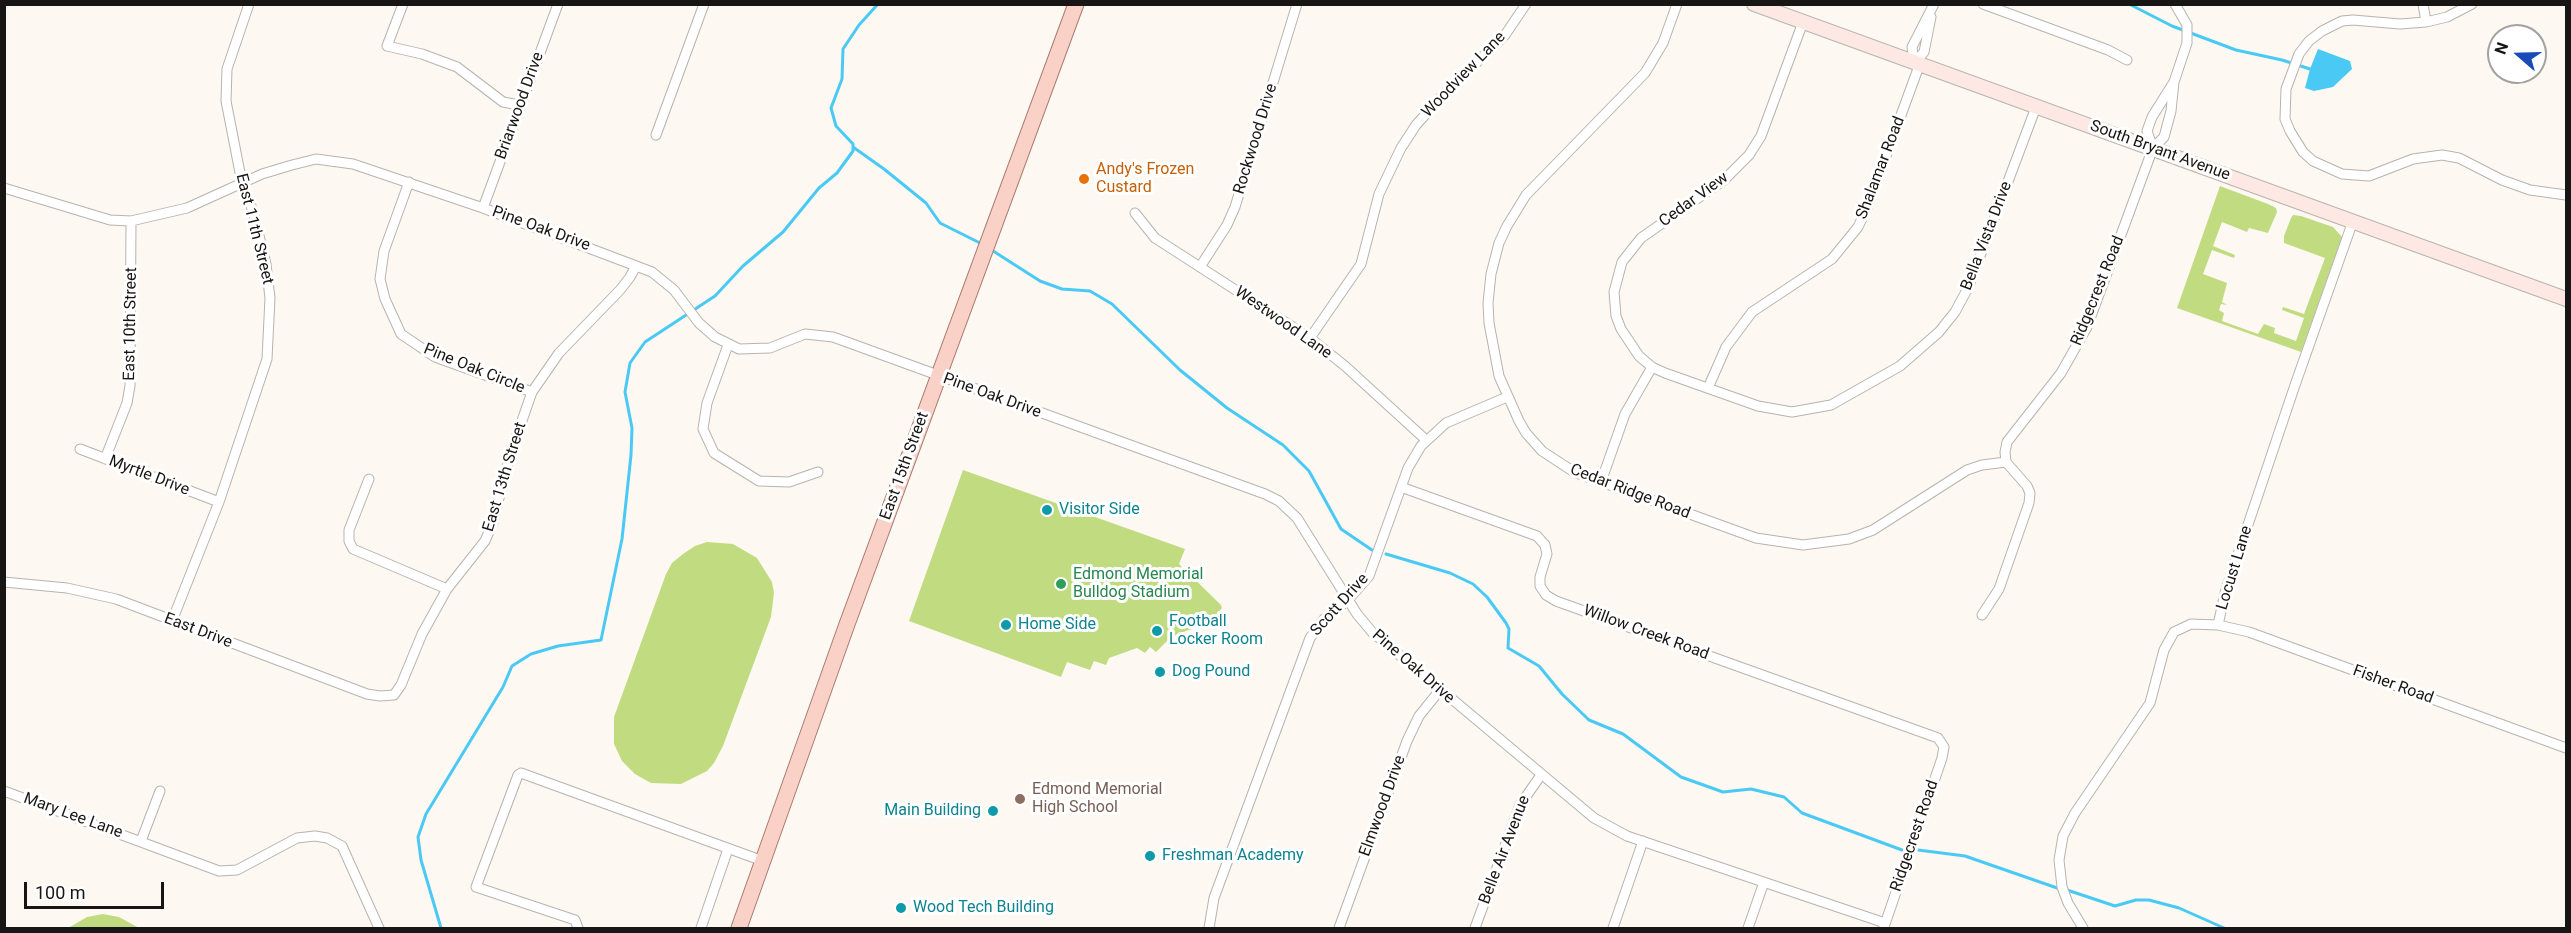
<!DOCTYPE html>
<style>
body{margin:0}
#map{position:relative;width:2571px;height:933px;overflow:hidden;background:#fdf8f2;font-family:Roboto,sans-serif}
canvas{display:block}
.frame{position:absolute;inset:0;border:6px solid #181614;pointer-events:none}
.north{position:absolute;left:2487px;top:24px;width:60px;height:60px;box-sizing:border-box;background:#fff;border:2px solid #a3a2a1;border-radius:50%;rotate:290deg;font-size:16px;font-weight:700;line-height:24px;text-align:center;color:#181614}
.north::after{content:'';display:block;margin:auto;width:21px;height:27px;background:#184bb7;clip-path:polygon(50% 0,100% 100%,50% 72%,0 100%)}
.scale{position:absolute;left:24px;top:882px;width:140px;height:27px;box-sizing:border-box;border:3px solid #181614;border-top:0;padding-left:8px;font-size:18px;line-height:21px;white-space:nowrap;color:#181614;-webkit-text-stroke:4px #fff;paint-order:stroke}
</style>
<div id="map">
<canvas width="2571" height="933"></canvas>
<div class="frame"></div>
<div class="north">N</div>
<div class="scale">100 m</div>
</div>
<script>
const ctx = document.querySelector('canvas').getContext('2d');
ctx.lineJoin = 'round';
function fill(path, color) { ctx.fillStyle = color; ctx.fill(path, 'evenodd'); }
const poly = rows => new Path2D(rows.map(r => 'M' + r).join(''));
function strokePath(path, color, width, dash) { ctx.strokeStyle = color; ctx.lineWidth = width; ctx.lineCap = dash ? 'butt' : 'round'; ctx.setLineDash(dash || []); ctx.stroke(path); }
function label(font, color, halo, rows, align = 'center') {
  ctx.font = font + ' Roboto,sans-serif'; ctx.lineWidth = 6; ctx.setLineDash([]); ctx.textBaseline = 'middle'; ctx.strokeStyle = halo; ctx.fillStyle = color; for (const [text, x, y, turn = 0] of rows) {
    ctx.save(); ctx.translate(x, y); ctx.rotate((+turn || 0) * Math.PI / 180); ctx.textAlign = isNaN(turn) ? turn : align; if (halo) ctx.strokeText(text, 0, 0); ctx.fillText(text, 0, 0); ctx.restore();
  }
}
const green = poly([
 [2220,186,2268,204,2276,208,2277,212,2268,233,2249,228,2247,232,2222,222,2213,246,2235,255,2234,258,2212,250,2203,274,2227,283,2222,302,2227,305,2221,304,2219,310,2224,313,2222,321,2258,334,2264,324,2275,328,2274,333,2296,341,2304,318,2282,310,2283,307,2304,314,2325,258,2284,243,2284,236,2291,218,2293,215,2301,216,2333,227,2342,237,2301,352,2177,308],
 [963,470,1185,549,1179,564,1221,605,1222,608,1209,622,1171,637,1156,652,1150,647,1145,653,1137,648,1109,658,1106,665,1094,661,1090,670,1067,662,1061,677,909,621],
 [707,542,733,544,757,558,772,582,774,593,771,617,723,746,714,763,707,771,681,784,651,783,635,774,622,761,614,744,614,717,666,574,672,563,683,554,695,546],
 [103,914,119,917,139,928,68,928,87,917]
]);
const water = poly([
 [2318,49,2350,61,2352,69,2333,87,2314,91,2305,88,2310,69]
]);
const stream = poly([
 [878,4,859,25,843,49,842,79,831,108,836,126,853,144,853,147,884,169,926,203,940,223,982,244],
 [2129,4,2172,26,2236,50,2282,60,2310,69],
 [990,249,1040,281,1062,289,1090,291,1112,304,1180,370,1227,408,1283,445,1309,471,1341,529,1372,550],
 [1386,554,1450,573,1473,584,1487,597,1506,623,1509,629,1508,648,1539,666,1562,694,1589,720,1623,734,1681,777,1723,792,1751,789,1784,797,1802,813,1902,850],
 [1918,850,1965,856,2060,889],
 [2067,890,2115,906,2136,900,2149,900,2179,908,2224,928],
 [441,928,421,860,418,837,426,814,503,687,512,666,531,654,558,646,601,640,622,539,631,455,632,428,625,392,630,363,645,342,715,296,743,266,783,232,819,188,837,173,853,151,853,147]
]);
const street = poly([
 [403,4,387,46,422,54,457,67,503,102,519,105],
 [1677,4,1663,43,1645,73,1526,195,1507,226,1499,243,1491,274,1488,303,1489,323,1499,376,1519,421,1526,433,1542,451,1574,472,1756,538,1803,545,1849,539,1873,530,1967,470,1982,465,2006,462],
 [1983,4,2108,50,2127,60],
 [2423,4,2426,22],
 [2472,4,2447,17,2426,22,2400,24,2353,20,2342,21,2322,31,2309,41,2299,54,2286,89,2285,119,2290,131,2303,152,2313,161,2342,174,2369,176,2413,159,2442,155,2459,158,2502,180,2530,190,2566,195],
 [1803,22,1761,136,1749,155,1724,180,1641,238,1622,262,1614,292,1616,316,1621,329,1639,356,1652,367,1665,373,1758,406,1792,412,1831,405,1900,366,1939,332,1955,312,1968,288,2036,107],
 [1914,64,1912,47,1934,4],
 [1914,64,1924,52,1931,17],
 [656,135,704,4],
 [2153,148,2147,131,2152,117,2174,82,2187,43,2187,25,2175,4],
 [409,182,384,251,380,279,385,299,401,334,435,357,532,392],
 [4,188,110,220,131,221,187,208,262,174,292,165,316,159,353,164,483,208,652,272,674,290,699,323,715,337,739,349,770,348,805,334,833,337,1265,494,1279,501,1297,518,1357,614,1372,632,1594,818,1627,836,1885,923],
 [483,208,558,4],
 [1135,213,1155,238,1310,338,1345,366,1426,440],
 [1200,267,1227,225,1235,207,1297,4],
 [1310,338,1361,264,1379,194,1401,148,1416,125,1442,96,1505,35,1526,4],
 [728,345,707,403,703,429,714,453,759,481,789,482,818,472],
 [1708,388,1726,347,1752,312,1832,259,1858,227,1867,208,1919,66],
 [80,449,219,502],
 [105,459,127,403,130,386,131,221],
 [369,479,349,530,349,541,353,549,447,589],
 [1601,482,1625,414,1652,367],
 [1401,487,1537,536,1545,545,1547,554,1540,577,1540,586,1546,595,1556,601,1938,738,1944,747,1942,758,1884,927],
 [4,582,67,588,116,599,367,694,380,696,394,695,401,685,422,634,447,589,485,541,493,522,510,455,532,392,559,353,620,290,630,277,636,266],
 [1982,615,1999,589,2029,503,2030,493,2027,486,2006,462,2005,452,2007,442,2061,373,2087,327,2153,148,2164,137,2171,111,2174,82],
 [172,621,219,502,267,359,270,298,266,264,253,211,242,183,226,101,227,69,249,4],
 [2218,625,2249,632,2566,748],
 [4,791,219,871,237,870,297,838,315,836,327,838,342,846,379,928],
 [141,841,160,791],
 [578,928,575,920,476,887,518,775,521,773,763,861],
 [701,928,728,849],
 [1209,928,1214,898,1310,638,1324,619,1348,600,1369,576,1408,468,1421,446,1446,423,1507,397],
 [1339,928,1407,741,1419,716,1440,690],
 [1475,928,1520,805,1541,775],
 [1613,928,1643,841],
 [1748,928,1764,882],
 [2083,928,2068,903,2062,887,2059,860,2063,836,2075,813,2150,703,2164,650,2174,632,2191,624,2218,625,2225,593,2295,385,2353,221]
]);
const secondary = poly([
 [1754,4,2566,299]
]);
const primary = poly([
 [739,928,846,627,1076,4]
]);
const markers = [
 [1084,179,6,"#e8710a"],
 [1047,510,6,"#0f9aa8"],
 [1061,584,6,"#2e9e5b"],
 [1006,625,6,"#0f9aa8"],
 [1157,631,6,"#0f9aa8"],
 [1160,672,6,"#0f9aa8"],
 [1020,799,6,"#8d6e63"],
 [993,811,6,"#0f9aa8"],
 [1150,856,6,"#0f9aa8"],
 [901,908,6,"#0f9aa8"]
];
const streetNames = [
 ["Woodview Lane",1464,75,-46],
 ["Briarwood Drive",520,106,-70],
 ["Rockwood Drive",1256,139,-73],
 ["South Bryant Avenue",2160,151,20],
 ["Shalamar Road",1881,168,-69],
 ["Cedar View",1694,200,-36],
 ["East 11th Street",254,229,76],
 ["Pine Oak Drive",541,229,20],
 ["Bella Vista Drive",1987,236,-69],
 ["Ridgecrest Road",2098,291,-68],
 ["Westwood Lane",1283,323,35],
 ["East 10th Street",131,324,-89],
 ["Pine Oak Circle",474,369,22],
 ["Pine Oak Drive",992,396,20],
 ["East 15th Street",905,466,-70],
 ["Myrtle Drive",149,476,21],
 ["East 13th Street",505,477,-73],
 ["Cedar Ridge Road",1630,492,21],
 ["Locust Lane",2235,568,-73],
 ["Scott Drive",1340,605,-48],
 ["East Drive",198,631,21],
 ["Willow Creek Road",1646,633,20],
 ["Pine Oak Drive",1413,667,41],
 ["Fisher Road",2393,685,20],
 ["Elmwood Drive",1383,806,-70],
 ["Mary Lee Lane",73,816,20],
 ["Ridgecrest Road",1915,836,-71],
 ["Belle Air Avenue",1505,850,-69]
];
const foodNames = [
 ["Andy's Frozen",1096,170],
 ["Custard",1096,188]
];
const cultureNames = [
 ["Visitor Side",1059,510],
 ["Football",1169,622],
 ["Locker Room",1169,640],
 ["Home Side",1018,625],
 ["Dog Pound",1172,672],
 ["Main Building",981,811,"right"],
 ["Freshman Academy",1162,856],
 ["Wood Tech Building",913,908]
];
const leisureNames = [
 ["Edmond Memorial",1073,575],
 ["Bulldog Stadium",1073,593]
];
const educationNames = [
 ["Edmond Memorial",1032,790],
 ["High School",1032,808]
];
fill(green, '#c1dc80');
fill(water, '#4bc9f5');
strokePath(stream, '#4bc9f5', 3);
strokePath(street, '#b8b3ae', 11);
strokePath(secondary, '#b8b3ae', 16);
strokePath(primary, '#a97c70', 17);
strokePath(street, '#fff', 9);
strokePath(secondary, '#fde8e3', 14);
strokePath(primary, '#fad1c7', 15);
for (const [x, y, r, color] of markers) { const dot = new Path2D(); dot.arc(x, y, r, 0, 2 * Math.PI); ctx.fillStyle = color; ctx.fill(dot); strokePath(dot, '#fff', 2); }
label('16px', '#181614', '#fff', streetNames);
label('16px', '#c56008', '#fff', foodNames, 'left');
label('16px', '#0d838f', '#fff', cultureNames, 'left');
label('16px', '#27864d', '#fff', leisureNames, 'left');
label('16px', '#785e54', '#fff', educationNames, 'left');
</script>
